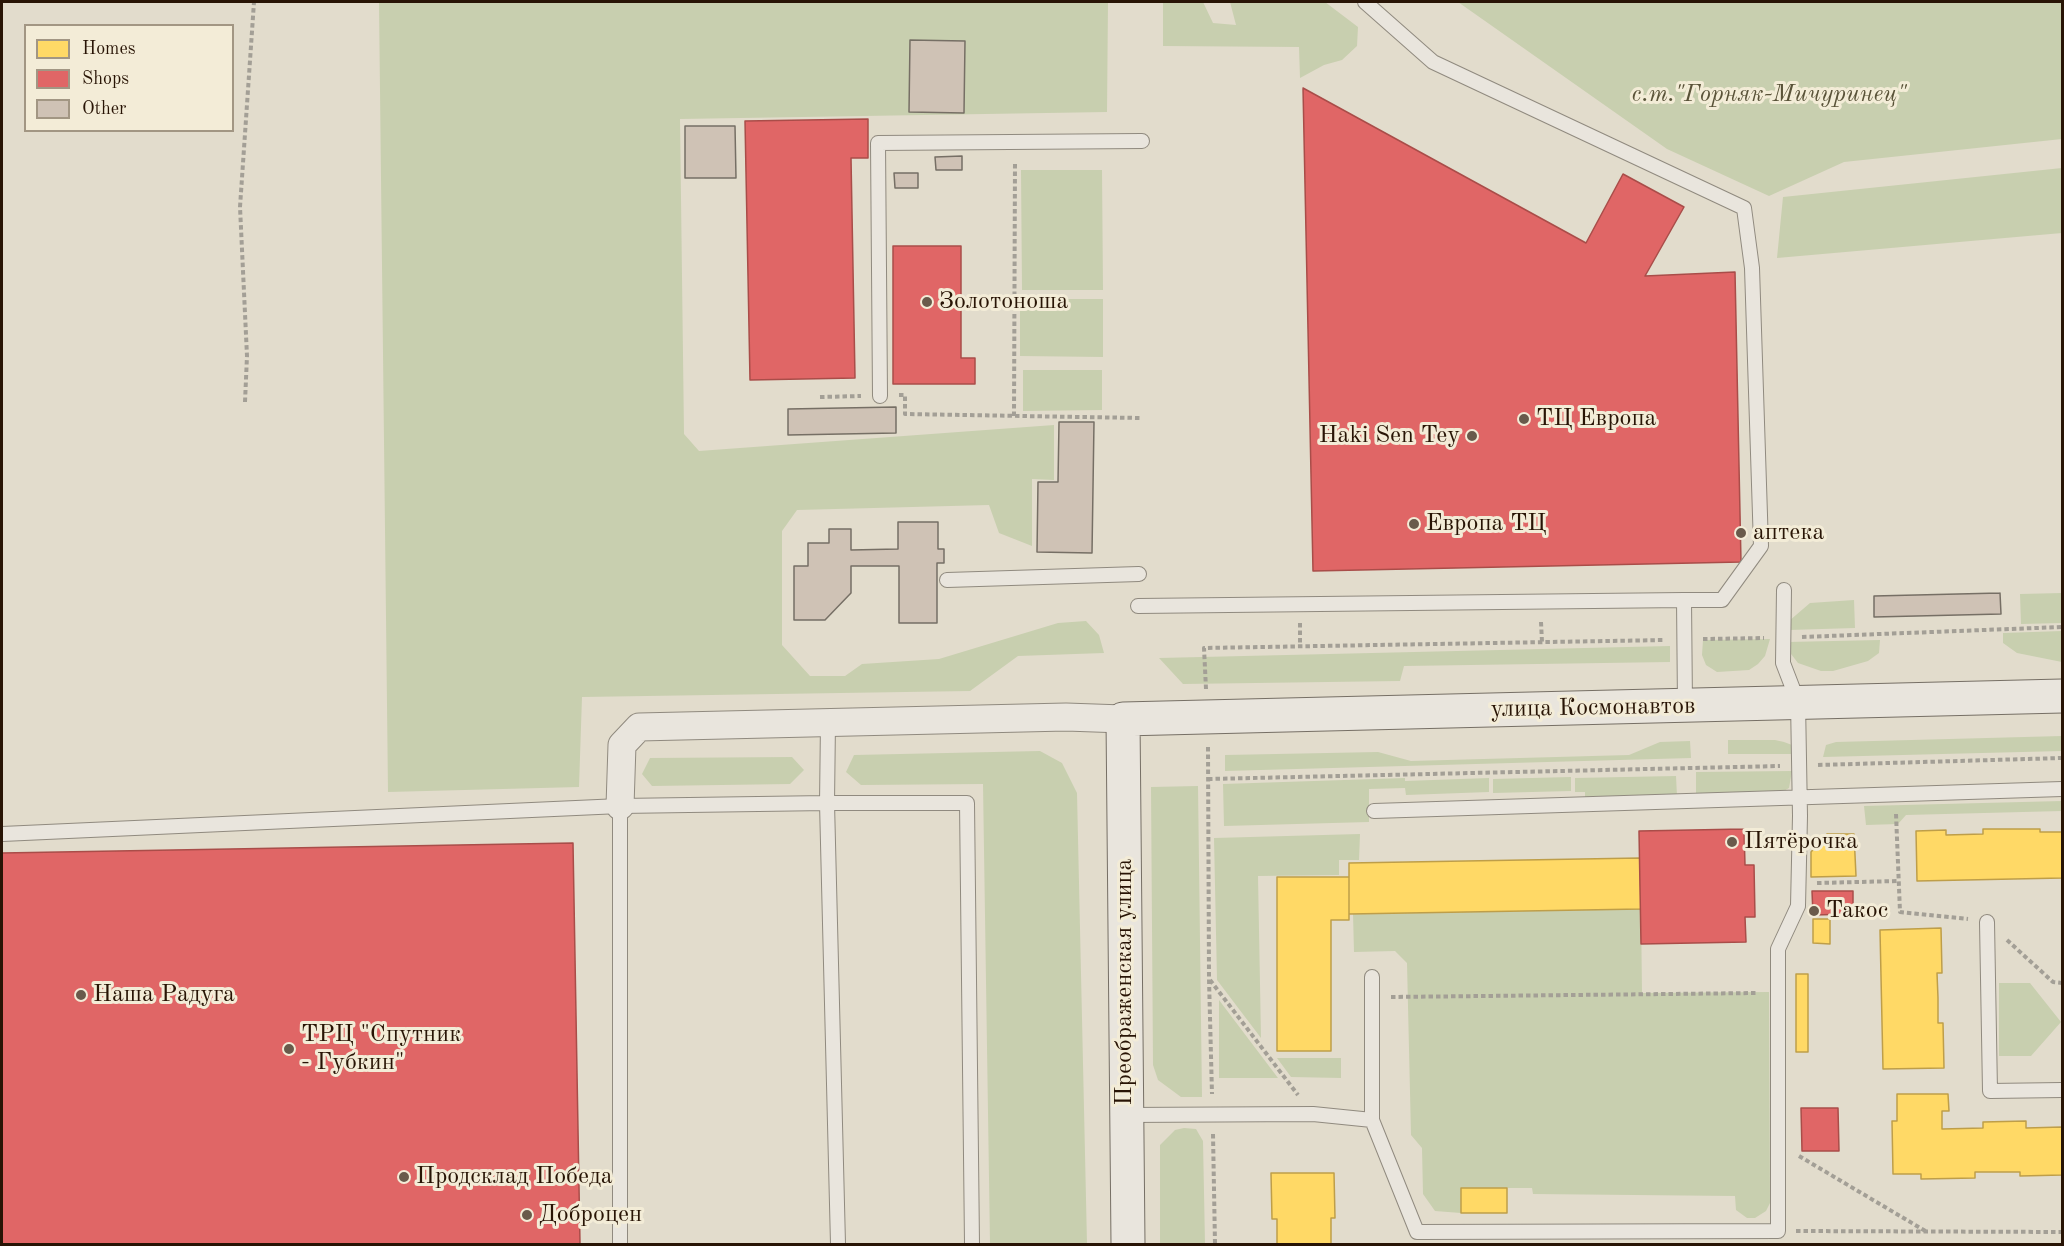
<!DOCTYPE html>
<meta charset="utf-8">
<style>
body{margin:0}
#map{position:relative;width:2064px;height:1246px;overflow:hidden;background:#e2dccc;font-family:"Old Standard TT",serif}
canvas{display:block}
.frame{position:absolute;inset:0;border:3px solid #281405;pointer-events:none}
.legend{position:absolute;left:24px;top:24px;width:210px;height:108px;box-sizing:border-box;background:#f3ecd7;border:2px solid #a29683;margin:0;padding:8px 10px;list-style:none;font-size:18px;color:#281405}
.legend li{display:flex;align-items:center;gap:12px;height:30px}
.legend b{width:30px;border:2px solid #a29683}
</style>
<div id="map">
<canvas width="2064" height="1246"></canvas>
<div class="frame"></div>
<ul class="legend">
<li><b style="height:16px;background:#ffd966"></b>Homes</li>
<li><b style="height:16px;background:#e06666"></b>Shops</li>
<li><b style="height:16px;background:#cfc2b5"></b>Other</li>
</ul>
</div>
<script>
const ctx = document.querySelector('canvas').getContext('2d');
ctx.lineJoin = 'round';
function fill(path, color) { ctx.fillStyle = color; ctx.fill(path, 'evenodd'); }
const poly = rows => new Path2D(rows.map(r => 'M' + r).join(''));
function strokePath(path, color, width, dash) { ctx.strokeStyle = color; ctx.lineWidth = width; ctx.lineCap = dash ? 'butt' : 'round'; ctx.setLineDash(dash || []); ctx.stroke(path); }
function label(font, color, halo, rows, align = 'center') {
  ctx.font = font + ' "Old Standard TT",serif'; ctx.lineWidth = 6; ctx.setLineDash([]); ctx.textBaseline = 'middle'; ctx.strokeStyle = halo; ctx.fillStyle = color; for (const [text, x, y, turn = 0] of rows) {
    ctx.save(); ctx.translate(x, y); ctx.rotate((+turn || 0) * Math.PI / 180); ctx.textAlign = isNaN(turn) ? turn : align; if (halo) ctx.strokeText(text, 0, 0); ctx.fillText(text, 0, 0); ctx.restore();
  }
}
const green = poly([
 [379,2,1108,2,1107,112,680,119,684,434,699,451,1054,425,1054,480,1032,479,1032,546,999,533,989,505,797,510,782,531,782,645,810,676,845,676,862,664,939,659,1058,623,1086,621,1099,635,1104,653,1018,656,970,691,582,697,579,787,388,792],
 [1163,2,1203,2,1213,23,1236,25,1230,2,1325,2,1358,27,1357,46,1342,60,1324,65,1300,78,1299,47,1163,46],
 [1458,2,2062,2,2062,139,1844,162,1769,196,1667,149],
 [2062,168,2062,233,1777,258,1783,197],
 [1021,170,1102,170,1103,290,1022,290],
 [1020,299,1103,299,1103,357,1020,356],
 [1023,370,1102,370,1102,410,1023,411],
 [2062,593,2062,623,2021,624,2020,594],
 [1854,600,1855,628,1789,630,1789,621,1810,603],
 [2062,631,2062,662,2017,653,2003,643,2003,633],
 [1770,639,1765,656,1758,664,1749,670,1717,672,1706,665,1702,655,1703,640],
 [1880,640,1879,653,1868,661,1833,671,1821,671,1798,663,1788,650,1787,642],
 [1670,646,1670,662,1404,666,1400,681,1183,684,1159,658],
 [2062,736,2062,751,1823,757,1826,745,1836,742],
 [1728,740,1775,740,1784,742,1792,745,1794,754,1728,754],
 [1690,741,1691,758,1225,771,1225,755,1378,752,1411,761,1629,755,1660,742],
 [1040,751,1062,763,1077,793,1087,1244,990,1244,983,784,861,785,846,772,854,755],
 [792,757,804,770,790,784,652,786,642,774,650,758],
 [1792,771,1789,788,1780,793,1696,796,1696,772],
 [1676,776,1677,796,1585,798,1585,792,1575,792,1575,778],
 [1571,777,1571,791,1493,793,1493,779],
 [1405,778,1405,781,1489,778,1489,792,1406,795,1405,788,1369,789,1369,822,1224,826,1223,784],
 [1198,786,1202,1097,1181,1097,1158,1080,1153,1065,1151,787],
 [2062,801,2062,811,1906,815,1898,824,1866,825,1864,806],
 [1360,834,1359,860,1339,860,1339,875,1258,876,1261,1038,1217,980,1214,838],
 [1641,909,1642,993,1769,992,1770,1203,1766,1211,1755,1218,1747,1218,1736,1210,1735,1196,1533,1194,1532,1188,1461,1188,1461,1213,1435,1211,1423,1194,1422,1148,1411,1135,1407,963,1395,951,1354,952,1353,914],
 [1999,983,2030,983,2061,1022,2031,1056,1999,1056],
 [1219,1000,1278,1078,1219,1078],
 [1277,1058,1341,1058,1341,1078,1291,1077],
 [1184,1128,1196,1129,1203,1141,1205,1244,1160,1244,1160,1145,1175,1130]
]);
const homes = poly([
 [1983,829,2040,829,2040,832,2062,832,2062,878,1917,881,1916,831,1946,830,1946,835,1983,834,1983,829],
 [1827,834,1854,834,1856,876,1811,877,1811,852,1827,834],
 [1640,858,1641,909,1349,914,1349,863,1640,858],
 [1277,877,1349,877,1349,920,1331,920,1331,1051,1277,1051,1277,877],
 [1813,919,1830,919,1830,944,1813,943,1813,919],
 [1941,928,1942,973,1937,973,1938,998,1938,1023,1943,1023,1944,1068,1883,1069,1880,930,1941,928],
 [1796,974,1808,974,1808,1052,1796,1052,1796,974],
 [1897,1094,1948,1094,1949,1111,1942,1111,1942,1129,1983,1128,1983,1122,2026,1121,2026,1128,2062,1127,2062,1175,2020,1176,2020,1172,1975,1172,1975,1178,1921,1179,1921,1174,1893,1174,1892,1121,1897,1121,1897,1094],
 [1271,1173,1334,1173,1335,1218,1331,1218,1331,1244,1277,1244,1277,1219,1272,1219,1271,1173],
 [1461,1188,1507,1188,1507,1213,1461,1213,1461,1188]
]);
const shops = poly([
 [1303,88,1586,243,1623,174,1684,207,1645,276,1735,272,1741,562,1313,571,1303,88],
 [868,119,868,158,851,158,855,378,750,380,745,121,868,119],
 [893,246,961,246,961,358,975,358,975,384,893,384,893,246],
 [1744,829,1745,865,1754,865,1755,917,1745,917,1746,942,1641,944,1639,831,1744,829],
 [573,843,580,1244,2,1244,2,853,573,843],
 [1812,891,1853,891,1853,914,1813,915,1812,891],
 [1801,1108,1838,1108,1839,1151,1802,1151,1801,1108]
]);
const building = poly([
 [910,40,965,41,964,113,909,112,910,40],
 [685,126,735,126,736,178,685,178,685,126],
 [962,156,962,170,936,170,935,157,962,156],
 [894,173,918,173,918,188,895,188,894,173],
 [896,407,896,433,788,435,788,409,896,407],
 [1059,422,1094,422,1092,553,1037,552,1038,482,1058,482,1059,422],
 [898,522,938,522,938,549,944,549,944,563,937,563,937,623,899,623,899,566,851,566,851,593,825,620,794,620,794,566,808,566,808,543,829,543,829,529,851,529,851,550,898,549,898,522],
 [2000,593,2001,614,1874,617,1874,596,2000,593]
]);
const path = poly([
 [899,395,905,395,905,414,1140,418],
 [820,397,861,396],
 [245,402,247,356,240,207,254,2],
 [1014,416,1015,161],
 [1541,622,1542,642],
 [1300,623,1300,646],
 [1802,637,2062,627],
 [1703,639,1764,638],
 [1206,689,1204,648,1665,640],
 [1208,747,1209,979,1212,1094],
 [1818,765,2062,758],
 [1208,779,1780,766],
 [1896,814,1900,912,1968,919],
 [1817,883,1899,881],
 [2007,940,2053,982,2062,983],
 [1210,980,1298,1095],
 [1391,997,1758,993],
 [1213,1134,1215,1244],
 [1799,1156,1927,1232],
 [1796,1231,2062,1232]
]);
const service = poly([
 [1365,2,1433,62,1744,208,1752,268,1761,546,1722,600,1684,600],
 [880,396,878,143,1142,141],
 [947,580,1139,574],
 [1138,606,1684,600,1685,705],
 [828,722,827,803,838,1244],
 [620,806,620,1244],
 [1374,811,2062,789],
 [2,834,620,806,827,803,967,803,972,1244],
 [1987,922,1990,1091,2062,1090],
 [1372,977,1372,1120,1417,1232,1778,1231,1778,949,1798,906,1800,816,1798,702,1783,663,1784,590],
 [1126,1115,1313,1114,1372,1120]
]);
const minor = poly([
 [620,806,622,745,639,727,1066,717,1123,719]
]);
const secondary = poly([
 [1128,1244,1123,719,2062,696]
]);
const markers = [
 [927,302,6,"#695a4b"],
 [1524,419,6,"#695a4b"],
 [1472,436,6,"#695a4b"],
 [1414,524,6,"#695a4b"],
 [1741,533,6,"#695a4b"],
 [1732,842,6,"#695a4b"],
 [1814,911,6,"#695a4b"],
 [81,995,6,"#695a4b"],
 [289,1049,6,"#695a4b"],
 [404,1177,6,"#695a4b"],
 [527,1215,6,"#695a4b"]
];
const parkNames = [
 ["с.т.\"Горняк-Мичуринец\"",1769,95]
];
const poiNames = [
 ["Золотоноша",939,302],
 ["ТЦ Европа",1536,419],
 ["Haki Sen Tey",1460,436,"right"],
 ["Европа ТЦ",1426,524],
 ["аптека",1753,533],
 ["Пятёрочка",1744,842],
 ["Такос",1826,911],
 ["Наша Радуга",93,995],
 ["ТРЦ \"Спутник",301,1035],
 ["- Губкин\"",301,1063],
 ["Продсклад Победа",416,1177],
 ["Доброцен",539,1215]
];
const streetNames = [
 ["улица Космонавтов",1593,708,-1],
 ["Преображенская улица",1125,982,-90]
];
fill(green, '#c8cfaf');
fill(homes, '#ffd966');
strokePath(homes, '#be9e49', 1.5);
fill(shops, '#e06666');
strokePath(shops, '#a94d49', 1.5);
fill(building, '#cfc2b5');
strokePath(building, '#766f65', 1.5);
strokePath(service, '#908a7f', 16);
strokePath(minor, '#908a7f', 29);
strokePath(secondary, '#766f65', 35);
strokePath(path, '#a39f96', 4, [4.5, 3]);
strokePath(service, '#e9e5dd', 14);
strokePath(minor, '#e9e5dd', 27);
strokePath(secondary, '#e9e5dd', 33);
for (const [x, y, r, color] of markers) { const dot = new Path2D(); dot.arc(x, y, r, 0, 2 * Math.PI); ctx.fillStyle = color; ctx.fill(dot); strokePath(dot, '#f3ecd7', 2); }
label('italic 24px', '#595238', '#f3ecd7', parkNames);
label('24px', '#281405', '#f3ecd7', poiNames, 'left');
label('24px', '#281405', '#f3ecd7', streetNames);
</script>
